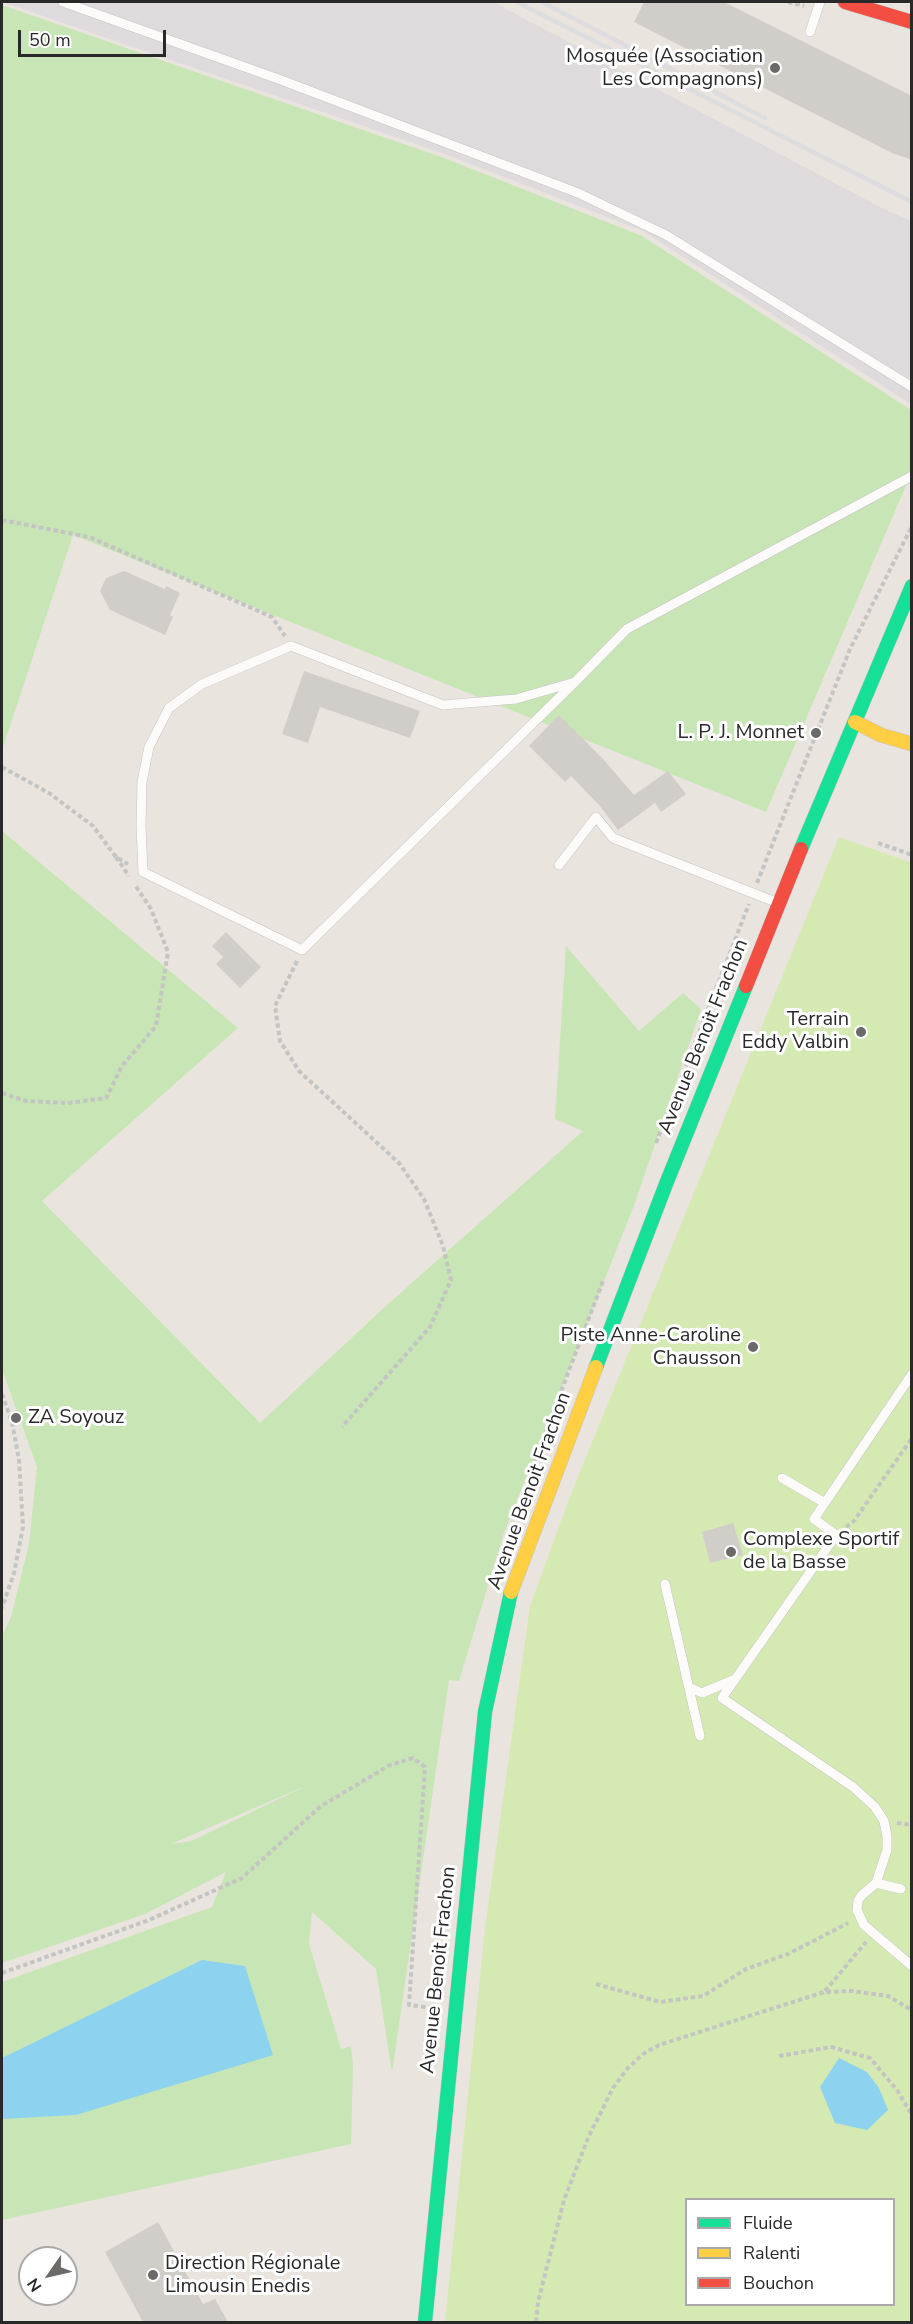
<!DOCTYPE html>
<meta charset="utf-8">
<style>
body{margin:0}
#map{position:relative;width:913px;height:2324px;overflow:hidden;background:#e9e4de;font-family:"Nunito Sans",sans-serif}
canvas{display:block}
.frame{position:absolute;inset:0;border:3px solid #292929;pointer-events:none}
.legend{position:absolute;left:685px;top:2198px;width:210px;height:108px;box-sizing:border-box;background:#fff;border:2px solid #a9a9a9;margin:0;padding:8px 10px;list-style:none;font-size:18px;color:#292929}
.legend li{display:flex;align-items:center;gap:12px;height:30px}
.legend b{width:30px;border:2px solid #a9a9a9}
.north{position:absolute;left:18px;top:2246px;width:60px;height:60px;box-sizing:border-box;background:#fff;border:2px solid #a9a9a9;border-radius:50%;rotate:236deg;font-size:16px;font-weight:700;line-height:24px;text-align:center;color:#292929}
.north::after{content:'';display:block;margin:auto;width:21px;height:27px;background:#6c6a68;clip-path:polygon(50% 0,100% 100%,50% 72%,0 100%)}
.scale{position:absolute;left:18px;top:30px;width:148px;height:27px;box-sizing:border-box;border:3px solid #292929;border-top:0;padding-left:8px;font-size:18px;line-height:21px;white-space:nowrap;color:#292929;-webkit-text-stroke:4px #fff;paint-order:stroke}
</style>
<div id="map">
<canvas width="913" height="2324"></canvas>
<div class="frame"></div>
<ul class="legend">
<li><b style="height:8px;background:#16e098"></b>Fluide</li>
<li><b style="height:8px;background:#ffcf43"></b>Ralenti</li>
<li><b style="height:8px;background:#f24e42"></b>Bouchon</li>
</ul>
<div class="north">N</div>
<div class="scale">50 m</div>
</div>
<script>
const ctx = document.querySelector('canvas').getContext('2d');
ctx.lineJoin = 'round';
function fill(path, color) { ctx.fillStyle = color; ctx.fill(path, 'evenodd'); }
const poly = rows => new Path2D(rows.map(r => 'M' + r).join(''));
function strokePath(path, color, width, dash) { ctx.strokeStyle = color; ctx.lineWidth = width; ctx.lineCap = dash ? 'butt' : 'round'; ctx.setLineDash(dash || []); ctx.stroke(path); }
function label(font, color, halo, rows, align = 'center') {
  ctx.font = font + ' "Nunito Sans",sans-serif'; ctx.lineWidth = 6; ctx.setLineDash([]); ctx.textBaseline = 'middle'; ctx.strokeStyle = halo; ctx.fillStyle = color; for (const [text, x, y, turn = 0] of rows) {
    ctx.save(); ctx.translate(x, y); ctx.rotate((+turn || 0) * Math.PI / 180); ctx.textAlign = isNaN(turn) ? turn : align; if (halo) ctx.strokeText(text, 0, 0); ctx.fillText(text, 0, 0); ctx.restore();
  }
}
const industrial = poly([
 [2,2,493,2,880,207,911,221,911,404,643,231,445,154]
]);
const green = poly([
 [2,5,444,158,642,236,911,410,911,474,766,812,73,535,2,750],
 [2,831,238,1028,42,1201,260,1423,387,1305,583,1131,555,1119,566,946,639,1031,683,993,701,1009,635,1203,504,1533,459,1681,449,1680,392,2073,376,1969,312,1912,309,1944,341,2049,351,2046,353,2064,351,2144,2,2220,2,1982,212,1907,226,1872,145,1914,2,1963,2,1636,11,1617,29,1544,37,1467,2,1369],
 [302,1788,191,1841,171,1844,301,1788]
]);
const pitch = poly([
 [839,837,912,863,911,2322,445,2322,485,1928,530,1606,571,1494],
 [686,2200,894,2200,894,2304,686,2304]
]);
const water = poly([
 [202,1960,245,1966,273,2055,76,2115,2,2119,2,2058],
 [839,2058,867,2072,879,2088,888,2110,867,2130,835,2123,820,2087]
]);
const building = poly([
 [644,2,724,2,912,96,912,160,892,153,634,22],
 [124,571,165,589,166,586,180,593,170,615,173,617,165,635,110,610,100,591,106,578],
 [304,671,420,711,410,738,320,707,308,743,282,734],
 [559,715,604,760,634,795,668,771,686,794,661,812,655,803,618,830,600,806,571,776,565,782,529,746],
 [226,932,261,967,240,988,216,964,223,957,212,946],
 [733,1523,743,1555,710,1563,702,1532],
 [158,2222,203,2304,215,2299,228,2322,143,2322,105,2252]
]);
const path = poly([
 [788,2,804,6],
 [2,520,89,537,272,617,285,636],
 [2,767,49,793,93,826,116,857,128,864],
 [878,843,912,855],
 [116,857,129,876],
 [757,883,850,649,912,526],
 [297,961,275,1006,280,1041,299,1071,399,1163,424,1199,443,1246,451,1280,430,1327,342,1427],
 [2,1093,26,1101,68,1103,106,1098,122,1066,156,1026,168,952,151,909,135,885],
 [656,1143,749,904],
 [2,1394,12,1422,19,1460,23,1527,14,1573,2,1608],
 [532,1468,603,1281],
 [846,1527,854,1521,912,1438],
 [897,1823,912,1825],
 [2,1973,149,1920,242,1878,321,1806,390,1765,413,1758,425,1767,409,2005,434,2008],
 [596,1984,660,2002,703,1996,746,1969,788,1954,848,1923],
 [825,1991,866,1942],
 [779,2056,831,2047,870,2058,897,2090,912,2115],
 [536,2322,538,2302,564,2200,588,2138,613,2088,627,2069,643,2054,659,2045,824,1992,852,1991,888,1996,912,2010]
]);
const lane = poly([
 [63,2,281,80,578,193,666,235,912,387],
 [810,32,820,2],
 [575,682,516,699,443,705,291,646,202,684,169,708,149,747,142,782,141,826,143,872,302,950,575,682,627,629,912,476],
 [559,865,596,817,613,838,778,903],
 [912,1374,814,1519,836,1535,722,1698,853,1787,875,1807,884,1821,887,1836,887,1850,876,1883,861,1896,858,1901,857,1910,864,1925,912,1966],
 [782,1478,825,1503],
 [665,1584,700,1736],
 [689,1687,702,1693,733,1680],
 [876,1883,901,1889]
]);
const fast = poly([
 [801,849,912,586],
 [596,1367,666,1184,746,986],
 [425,2322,485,1712,511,1592]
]);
const slow = poly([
 [855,722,881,735,912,744],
 [511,1592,596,1367]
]);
const jam = poly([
 [845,2,912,22],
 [746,986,801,849]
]);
const rail = poly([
 [517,2,912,202],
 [542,2,765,118]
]);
const markers = [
 [775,68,6,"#6c6a68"],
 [816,733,6,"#6c6a68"],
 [861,1032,6,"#6c6a68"],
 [753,1347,6,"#6c6a68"],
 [16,1418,6,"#6c6a68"],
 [731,1552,6,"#6c6a68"],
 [153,2275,6,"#6c6a68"]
];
const poiNames = [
 ["Mosquée (Association",763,57],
 ["Les Compagnons)",763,80],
 ["L. P. J. Monnet",804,733],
 ["Terrain",849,1020],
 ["Eddy Valbin",849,1043],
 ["Piste Anne-Caroline",741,1336],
 ["Chausson",741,1359],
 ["ZA Soyouz",28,1418,"left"],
 ["Complexe Sportif",743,1540,"left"],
 ["de la Basse",743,1563,"left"],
 ["Direction Régionale",165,2264,"left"],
 ["Limousin Enedis",165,2287,"left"]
];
const streetNames = [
 ["Avenue Benoit Frachon",704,1037,-68],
 ["Avenue Benoit Frachon",530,1491,-70],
 ["Avenue Benoit Frachon",439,1970,-84]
];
fill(industrial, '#dfdbdd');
fill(green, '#c8e6b5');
fill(pitch, '#d4eab2');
fill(water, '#8dd3ef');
fill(building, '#d1ceca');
strokePath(lane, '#c5c4c4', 10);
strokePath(fast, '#c5c4c4', 15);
strokePath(slow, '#c5c4c4', 15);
strokePath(jam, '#c5c4c4', 15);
strokePath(path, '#c4c4c3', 4, [4.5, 3]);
strokePath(lane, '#fcfbfa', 9);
strokePath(fast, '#16e098', 14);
strokePath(slow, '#ffcf43', 14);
strokePath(jam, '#f24e42', 14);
strokePath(rail, '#dddcde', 4.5);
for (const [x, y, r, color] of markers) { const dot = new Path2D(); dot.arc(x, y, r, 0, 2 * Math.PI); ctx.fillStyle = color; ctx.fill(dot); strokePath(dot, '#fff', 2); }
label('20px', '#292929', '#fff', poiNames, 'right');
label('20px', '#292929', '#fff', streetNames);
</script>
